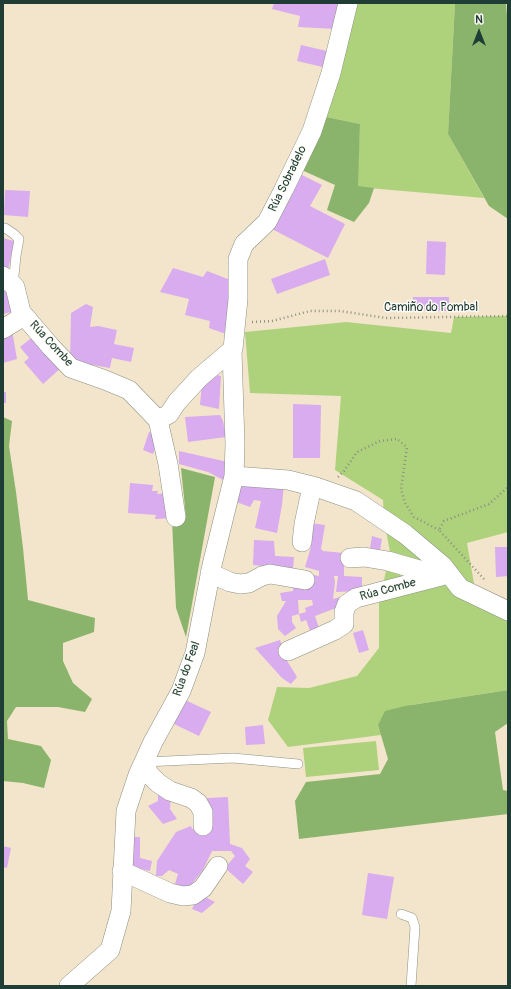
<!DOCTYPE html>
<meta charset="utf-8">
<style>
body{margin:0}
#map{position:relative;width:511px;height:989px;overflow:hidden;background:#f3e5cb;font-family:Pangolin,sans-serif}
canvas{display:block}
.frame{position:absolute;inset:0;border:4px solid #1f3d34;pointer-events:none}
.north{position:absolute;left:459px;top:12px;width:40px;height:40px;-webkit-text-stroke:3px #fdfcf7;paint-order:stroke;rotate:0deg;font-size:11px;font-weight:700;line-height:16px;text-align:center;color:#1f3d34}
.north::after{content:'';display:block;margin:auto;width:14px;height:18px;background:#1f3d34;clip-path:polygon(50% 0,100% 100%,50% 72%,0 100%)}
</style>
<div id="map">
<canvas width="511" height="989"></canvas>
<div class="frame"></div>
<div class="north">N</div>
</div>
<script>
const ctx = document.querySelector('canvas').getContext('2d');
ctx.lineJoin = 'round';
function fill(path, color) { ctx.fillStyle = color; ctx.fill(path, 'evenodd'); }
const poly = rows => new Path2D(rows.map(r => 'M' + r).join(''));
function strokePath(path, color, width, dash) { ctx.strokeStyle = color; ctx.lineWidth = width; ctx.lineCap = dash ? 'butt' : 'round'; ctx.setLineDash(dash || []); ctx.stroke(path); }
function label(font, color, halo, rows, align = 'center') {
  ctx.font = font + ' Pangolin,sans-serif'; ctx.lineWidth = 3; ctx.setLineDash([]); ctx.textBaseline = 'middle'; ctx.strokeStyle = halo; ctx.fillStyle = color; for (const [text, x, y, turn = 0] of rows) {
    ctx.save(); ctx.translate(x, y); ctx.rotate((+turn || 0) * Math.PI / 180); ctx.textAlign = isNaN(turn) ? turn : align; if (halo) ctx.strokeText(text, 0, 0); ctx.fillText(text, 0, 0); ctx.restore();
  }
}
const green = poly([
 [348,3,455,3,448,134,484,198,357,187,360,124,317,115],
 [508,316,508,532,467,543,476,595,508,620,508,690,411,705,378,725,381,735,288,747,268,720,277,687,309,688,357,676,379,648,379,604,390,552,384,520,383,500,335,470,341,396,250,393,245,332,346,322,451,333,454,317],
 [376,741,379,770,306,777,303,748]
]);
const forest = poly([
 [455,3,506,3,508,28,508,219,489,206,448,134],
 [317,115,360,124,358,186,374,188,369,203,354,222,327,210,335,185,295,167],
 [3,417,12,421,9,446,16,492,23,548,28,600,95,618,94,632,63,643,63,661,73,683,92,699,85,712,58,707,16,707,7,721,8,739,41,746,51,760,44,788,23,783,3,781],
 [181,468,215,477,186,637,176,608,172,520,186,518],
 [508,690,508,723,495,732,503,790,508,791,508,814,299,839,295,801,306,782,380,774,388,759,378,725,385,711,405,706]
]);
const building = poly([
 [274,3,339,3,336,29,298,27,300,16,272,9],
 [301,45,331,52,327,68,297,61],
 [298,173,322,185,310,206,345,224,328,258,270,228],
 [5,190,30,191,28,217,4,215],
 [3,238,14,241,8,271,3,268],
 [427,241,446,242,445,275,426,274],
 [325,259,330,275,277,294,271,279],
 [173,268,203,277,207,271,233,281,229,331,223,333,209,328,210,321,185,315,189,299,160,292],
 [3,282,15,311,3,314],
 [413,297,449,297,449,311,413,310],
 [86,304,93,307,90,327,98,326,117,330,114,344,134,348,131,362,112,358,110,368,70,361,71,313],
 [12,330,17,359,3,363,3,335],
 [35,335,62,367,43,384,24,362,29,358,20,347],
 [208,373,221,376,219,409,200,405,202,383],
 [3,392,6,392,6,403,3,403],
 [293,404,321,405,320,458,293,458],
 [220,415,223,421,226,437,188,442,185,417],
 [149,432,160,436,153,454,143,450],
 [179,451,228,462,225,481,208,472,179,464],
 [240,482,284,483,282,505,277,533,255,528,261,501,254,500,250,507,231,500],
 [130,483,153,485,152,491,158,491,157,494,169,493,173,518,155,519,156,515,128,513],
 [310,523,325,525,321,549,323,551,344,553,344,576,362,577,362,591,336,592,338,576,334,576,335,582,333,599,340,597,341,606,315,616,319,628,311,633,306,620,301,622,299,614,306,612,305,608,313,605,312,600,298,600,299,614,292,616,292,622,296,628,285,636,278,629,277,616,286,601,282,601,280,593,293,591,293,588,308,587,308,574,319,576,319,571,305,567,311,547,306,546],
 [372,536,382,539,380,550,370,548],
 [254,540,274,541,275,556,294,557,293,569,253,565],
 [495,547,508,547,508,576,496,577],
 [363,630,369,650,359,653,353,633],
 [280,640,286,659,297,677,291,684,282,678,255,648],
 [185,700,211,712,199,736,174,724],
 [263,725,265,744,246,745,245,727],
 [158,791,171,795,170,809,177,819,163,824,148,806,158,801],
 [228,797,230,844,242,848,250,859,245,866,253,872,243,884,225,868,235,856,231,851,212,851,203,870,188,889,175,884,178,874,169,870,162,876,156,876,157,861,176,832,191,826,192,829,209,829,207,798],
 [129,837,140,837,140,858,152,861,150,871,131,867],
 [3,846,11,848,7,868,3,867],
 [368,873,394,877,387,919,362,915],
 [199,894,215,902,202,913,192,909]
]);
const path = poly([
 [252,322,272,321,310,311,340,311,386,318,508,316],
 [338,477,344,471,357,452,380,441,397,439,407,447,401,489,405,503,414,517,439,530],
 [484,579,439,530,444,521,489,504,508,487]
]);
const service = poly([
 [5,228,14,234,19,239,16,256,14,276,15,285],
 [144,762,233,758,298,764],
 [401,914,412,918,415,927,411,986]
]);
const minor = poly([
 [3,276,15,287,21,312,51,347,71,368,105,380,129,390,158,420,169,414,177,402,199,378,233,349,238,299,238,259,244,244,267,222,284,189,312,131,331,73,348,3],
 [3,329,24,316],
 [158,420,168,464,176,517],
 [234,476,288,480,316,487,356,501,405,534,443,566,460,588,508,611],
 [302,542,304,524,311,491,316,487],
 [350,558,364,557,388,561,440,576],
 [210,573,230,582,240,584,249,583,262,576,270,574,305,580],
 [288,651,335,630,344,624,344,612,347,604,356,598,441,576],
 [144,762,149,774,158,783,170,791,191,798,198,803,203,812,203,826],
 [122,871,170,893,183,896,193,895,203,888,218,866],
 [69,986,110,950,121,911,126,811,138,775,153,742,181,691,195,653,212,565,234,476,235,444,232,350]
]);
const streetNames = [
 ["Rúa Sobradelo",288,179,-64],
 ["Camiño do Pombal",431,308],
 ["Rúa Combe",51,344,47],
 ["Rúa Combe",388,590,-15],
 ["Rúa do Feal",187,669,-70]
];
fill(green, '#aed27b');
fill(forest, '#8ab46b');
fill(building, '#d9abef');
strokePath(service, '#899180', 10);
strokePath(minor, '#899180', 20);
strokePath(path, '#899180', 2.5, [1, 3]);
strokePath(service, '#fff', 9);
strokePath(minor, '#fff', 19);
label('12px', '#1f3d34', '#fdfcf7', streetNames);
</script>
